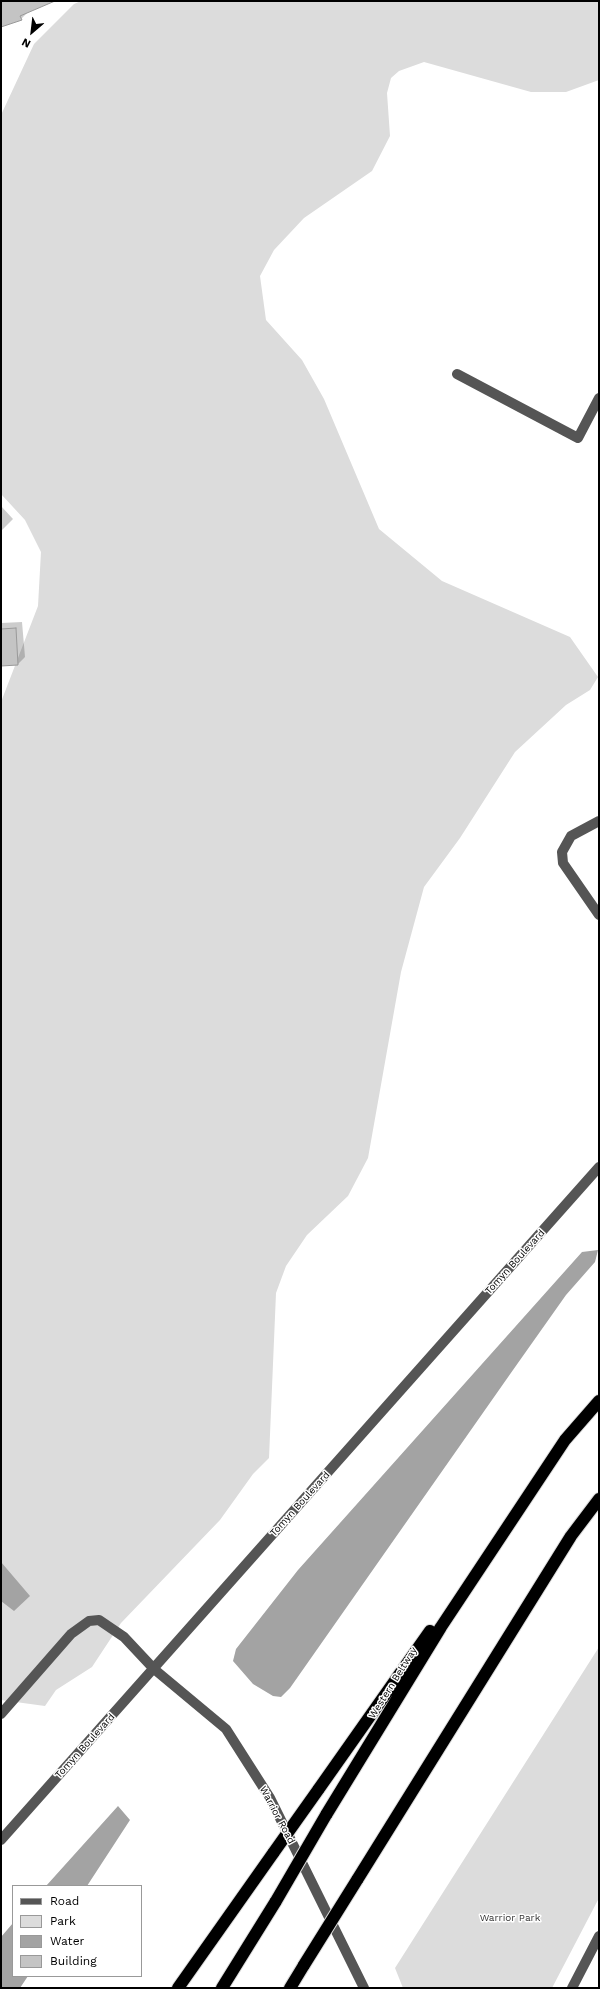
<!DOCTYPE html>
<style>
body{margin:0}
#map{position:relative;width:600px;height:1989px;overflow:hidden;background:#fff;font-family:"Work Sans",sans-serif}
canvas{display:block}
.frame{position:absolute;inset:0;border:2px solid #000;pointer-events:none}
.legend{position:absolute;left:12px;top:1885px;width:130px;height:92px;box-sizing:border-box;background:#fff;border:1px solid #999;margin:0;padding:5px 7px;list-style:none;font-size:12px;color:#000}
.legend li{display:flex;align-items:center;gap:8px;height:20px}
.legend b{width:20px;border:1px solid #999}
.north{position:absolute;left:12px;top:12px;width:40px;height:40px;-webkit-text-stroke:3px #fff;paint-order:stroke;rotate:208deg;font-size:11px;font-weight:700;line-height:16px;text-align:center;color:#000}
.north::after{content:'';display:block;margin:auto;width:14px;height:18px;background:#000;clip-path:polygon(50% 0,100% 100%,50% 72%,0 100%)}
</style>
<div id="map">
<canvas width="600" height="1989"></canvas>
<div class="frame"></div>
<ul class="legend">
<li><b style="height:5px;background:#555"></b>Road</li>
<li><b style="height:11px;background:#dcdcdc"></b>Park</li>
<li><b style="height:11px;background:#a3a3a3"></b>Water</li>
<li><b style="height:11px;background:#c4c4c4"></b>Building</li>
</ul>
<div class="north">N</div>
</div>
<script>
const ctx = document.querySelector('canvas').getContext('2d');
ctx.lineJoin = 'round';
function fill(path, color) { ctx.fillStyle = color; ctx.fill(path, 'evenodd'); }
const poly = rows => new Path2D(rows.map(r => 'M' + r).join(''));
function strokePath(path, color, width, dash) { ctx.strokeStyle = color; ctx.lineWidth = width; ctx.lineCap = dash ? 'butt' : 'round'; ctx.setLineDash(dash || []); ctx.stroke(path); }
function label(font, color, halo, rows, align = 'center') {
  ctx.font = font + ' "Work Sans",sans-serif'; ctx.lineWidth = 3; ctx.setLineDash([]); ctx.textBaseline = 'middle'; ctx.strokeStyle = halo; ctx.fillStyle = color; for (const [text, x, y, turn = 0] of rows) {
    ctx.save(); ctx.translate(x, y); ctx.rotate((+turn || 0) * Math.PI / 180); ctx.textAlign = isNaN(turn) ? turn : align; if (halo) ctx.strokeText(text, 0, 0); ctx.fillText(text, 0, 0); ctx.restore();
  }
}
const green = poly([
 [81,1,599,1,599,80,566,92,531,92,424,62,399,71,391,78,387,93,390,136,372,171,304,218,274,250,260,276,266,320,302,360,324,399,379,529,442,581,570,637,598,677,590,690,566,705,515,752,460,838,424,887,401,972,368,1158,348,1196,307,1235,286,1266,276,1293,269,1458,253,1474,220,1520,121,1623,92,1667,56,1690,45,1706,1,1700,1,702,38,606,41,552,25,520,1,494,1,115,34,44,74,4],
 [599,1647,599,1898,552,1988,403,1988,395,1968]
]);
const water = poly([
 [598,1250,595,1262,566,1295,513,1370,290,1688,281,1697,273,1696,253,1684,233,1661,236,1649,298,1570,582,1252],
 [1,1562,30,1596,14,1611,1,1601],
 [118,1806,130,1820,87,1886,46,1886],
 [13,1923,13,1976,28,1976,20,1988,1,1988,1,1937]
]);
const shadow = poly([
 [1,1,52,1,28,12,21,19,1,26],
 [1,506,13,519,1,531],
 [22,622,25,657,18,664,1,665,1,623]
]);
const building = poly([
 [1,1,55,1,20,16,22,20,1,27,1,1],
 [16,628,18,665,1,666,1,629,16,628]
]);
const minor = poly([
 [457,374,578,438,599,398],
 [599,821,571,836,562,852,563,863,599,915],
 [1,1714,71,1634,89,1621,99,1620,124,1637,154,1669,226,1729,270,1798,364,1988],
 [1,1840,599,1167],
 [572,1988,599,1936]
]);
const highway = poly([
 [318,1790,430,1631],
 [326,1815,441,1627,565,1440,599,1401],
 [357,1880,571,1536,599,1499],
 [178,1988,274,1852],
 [222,1988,276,1901],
 [290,1988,304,1965]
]);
const highwayBridge = poly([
 [274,1852,318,1790],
 [276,1901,326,1815],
 [304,1965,357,1880]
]);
const streetNames = [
 ["Tomyn Boulevard",515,1262,-48],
 ["Tomyn Boulevard",300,1504,-48],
 ["Western Beltway",393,1683,-58],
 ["Tomyn Boulevard",85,1746,-48],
 ["Warrior Road",277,1815,62]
];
const parkNames = [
 ["Warrior Park",510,1918]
];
fill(green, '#dcdcdc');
fill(water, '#a3a3a3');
fill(shadow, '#0003');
fill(building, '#c4c4c4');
strokePath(building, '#999', 1);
strokePath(highway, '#dbdbdb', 14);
strokePath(minor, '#555', 10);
strokePath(highway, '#000', 12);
strokePath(highwayBridge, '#dbdbdb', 14, []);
strokePath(highwayBridge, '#000', 12);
label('10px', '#000', '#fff', streetNames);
label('10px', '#333', '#fff', parkNames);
</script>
